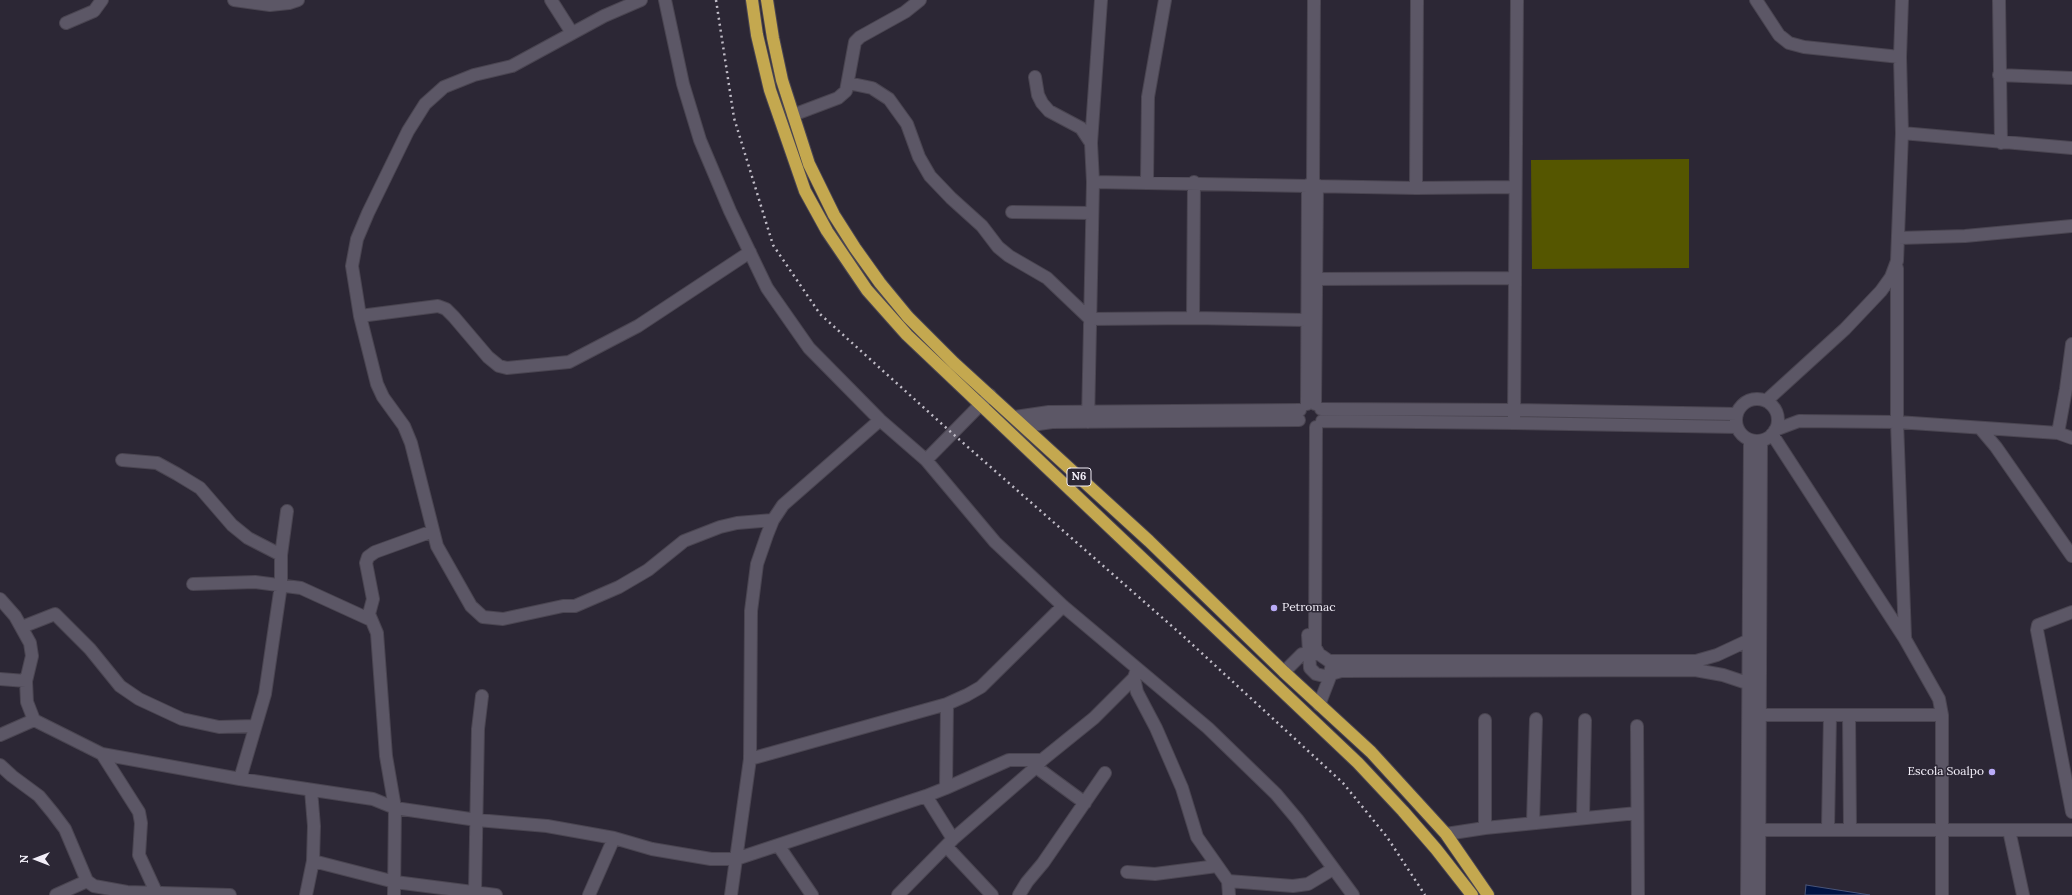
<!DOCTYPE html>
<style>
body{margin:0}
#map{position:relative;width:2072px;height:895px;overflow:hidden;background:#2c2735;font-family:Lora,serif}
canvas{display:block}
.north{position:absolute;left:16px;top:839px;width:40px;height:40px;-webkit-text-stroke:3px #2c2735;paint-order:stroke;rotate:270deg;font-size:11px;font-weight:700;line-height:16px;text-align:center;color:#f2eef8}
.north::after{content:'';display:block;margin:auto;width:14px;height:18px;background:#f2eef8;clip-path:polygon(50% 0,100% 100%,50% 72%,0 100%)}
</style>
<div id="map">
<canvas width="2072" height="895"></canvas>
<div class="north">N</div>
</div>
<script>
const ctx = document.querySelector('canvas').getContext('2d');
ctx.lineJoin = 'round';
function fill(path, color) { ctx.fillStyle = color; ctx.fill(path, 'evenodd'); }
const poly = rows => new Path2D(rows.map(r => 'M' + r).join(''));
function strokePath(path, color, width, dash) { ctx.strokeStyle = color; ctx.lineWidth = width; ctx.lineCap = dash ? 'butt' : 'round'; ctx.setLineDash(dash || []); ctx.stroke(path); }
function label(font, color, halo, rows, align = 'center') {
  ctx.font = font + ' Lora,serif'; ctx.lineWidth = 3; ctx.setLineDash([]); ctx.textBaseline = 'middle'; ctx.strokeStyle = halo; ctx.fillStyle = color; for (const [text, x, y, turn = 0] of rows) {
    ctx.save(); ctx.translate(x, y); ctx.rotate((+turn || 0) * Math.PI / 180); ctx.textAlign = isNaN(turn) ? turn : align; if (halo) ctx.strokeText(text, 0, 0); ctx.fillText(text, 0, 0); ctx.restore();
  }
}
const green = poly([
 [1689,159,1689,268,1532,269,1531,160]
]);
const water = poly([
 [1806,885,1870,895,1805,895,1806,885]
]);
const minor = poly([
 [234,0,270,5,289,3,298,0],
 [551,0,572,33],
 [641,0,604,16,512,66,474,75,444,87,425,104,408,131,368,213,357,239,352,266,360,316,377,384,383,397,404,426,411,443,437,546,471,606,483,617,503,619,563,606,575,606,619,587,648,570,684,541,720,527,737,523,773,520],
 [665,0,683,84,700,140,730,211,767,288,809,348,880,420,926,460,995,542,1063,606,1208,728,1276,794,1297,819,1353,895],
 [1756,0,1779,35,1789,43,1804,47,1900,57],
 [1999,0,2001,143],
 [66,23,94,11,102,0],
 [1999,75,2072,78],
 [1035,77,1038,95,1042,103,1049,111,1081,128,1091,143],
 [848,83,872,88,889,99,907,124,919,157,930,176,951,198,982,226,998,247,1009,256,1047,278,1090,319,1193,318],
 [793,115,838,98,846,91,855,42,860,37,905,12,920,0],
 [1902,133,2072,148],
 [1147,181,1148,97,1165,0],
 [1093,182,1091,143,1101,0],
 [1194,182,1193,318,1306,320],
 [1313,185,1314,0],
 [1416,188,1417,0],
 [1012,212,1092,213],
 [1899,238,1965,236,2072,226],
 [1897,268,1897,422,1905,637],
 [1317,279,1515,278],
 [360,316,438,306,446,309,454,317,488,357,499,366,507,368,569,362,638,326,750,252],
 '1736 420a21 21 0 1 1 42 0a21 21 0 1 1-42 0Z',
 [1766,401,1845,329,1881,291,1891,277,1897,261,1902,133,1900,57,1902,0],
 [1307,404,1308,185],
 [1315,404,1317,185],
 [1321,409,1515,410,1737,414],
 [1015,417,1049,412,1300,410],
 [1322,421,1514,423,1737,427],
 [1088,422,1093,182,1416,188,1515,187],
 [1514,423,1517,0],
 [1025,426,1052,422,1299,420],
 [1316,427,1315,647,1319,654,1329,661,1696,661,1717,655,1747,641],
 [1980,428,1996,447,2072,556],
 [1775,430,1799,421,1897,422,2058,433,2072,438],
 [2058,433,2066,389,2072,344],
 [1772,434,1905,639,1939,699,1942,715,1942,895],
 [122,460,157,463,177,474,200,488,232,525,248,538,281,555],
 [926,460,990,395],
 [193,584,255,582,301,588,371,620],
 [0,599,15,616,30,643,32,656,26,681,27,702,34,720,102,754,240,779,373,799,395,808,477,820,547,826,614,838,652,849,711,859,736,859,926,796,946,788,947,704],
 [2072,612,2038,625,2037,630,2072,812],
 [22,627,55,614,90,649,120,686,139,699,182,719,219,727,255,726],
 [1308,635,1310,668,1316,674,1324,676,1331,674,1331,668],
 [1136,672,1134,678,1137,692,1156,728,1182,788,1197,837,1228,881,1229,895],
 [1284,672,1302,654,1314,654],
 [0,679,26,681],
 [1319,705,1331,674,1341,671,1695,670,1723,675,1747,683],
 [1759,715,1942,715],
 [1849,715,1850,829],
 [1485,720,1485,828],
 [1637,726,1638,895],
 [0,735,34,720],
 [102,754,139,812,141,823,139,855,156,892],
 [750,759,947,704,967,695,981,687,1063,606],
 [0,765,12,776,39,796,53,813,65,829,87,881,94,886,127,892,230,895],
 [1036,767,1085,803],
 [240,779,265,694,281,585,281,555,287,511],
 [946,788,1009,760,1042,760],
 [926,796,953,839],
 [1583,818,1585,720],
 [1533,823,1536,719],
 [1828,829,1830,715],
 [1759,830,2072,830],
 [2009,830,2023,895],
 [1446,834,1485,828,1637,813],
 [778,845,812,895],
 [946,846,992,895],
 [313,861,395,882,496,895],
 [1127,872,1155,874,1217,866],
 [1228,881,1293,886,1308,884,1333,869],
 [475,892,478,729,482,696],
 [56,895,87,881],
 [306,895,313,861,314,826,311,790],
 [394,895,395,808,386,756,377,633,369,614,373,599,366,563,368,557,375,552,433,531],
 [589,895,614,838],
 [731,895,750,759,751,611,757,564,767,535,773,520,783,505,880,420],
 [898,895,953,839,1036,767,1042,760,1094,718,1134,678],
 [1019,895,1027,882,1043,863,1105,773],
 [1747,895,1750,440],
 [1759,895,1761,441]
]);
const highway = poly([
 [752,0,757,35,770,90,805,191,827,231,867,290,907,335,1358,763,1403,811,1436,849,1472,895],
 [767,0,773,38,782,80,809,164,834,215,855,248,880,283,908,317,954,363,1149,541,1284,672,1371,752,1446,834,1488,895]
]);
const rail = poly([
 [716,0,734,118,773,245,820,314,953,434,1182,635,1343,783,1387,837,1425,895]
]);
const markers = [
 [1274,608,4,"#b9abf7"],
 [1992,772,4,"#b9abf7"]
];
const shields = [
 [1079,477,24]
];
const shieldNames = [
 ["N6",1079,477]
];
const poiNames = [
 ["Petromac",1282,608],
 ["Escola Soalpo",1984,772,"right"]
];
fill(green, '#555600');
fill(water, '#001343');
strokePath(water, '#495579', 1);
strokePath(minor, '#4a4551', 14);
strokePath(highway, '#4a4551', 14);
strokePath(minor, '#5c5766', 12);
strokePath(highway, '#c4a84f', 12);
strokePath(rail, '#c0bcc7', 2.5, [2, 4]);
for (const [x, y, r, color] of markers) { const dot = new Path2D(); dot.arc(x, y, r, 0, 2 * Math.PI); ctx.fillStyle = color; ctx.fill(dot); strokePath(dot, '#2c2735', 1.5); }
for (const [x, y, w] of shields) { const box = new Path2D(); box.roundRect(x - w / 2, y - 9, w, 18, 3); ctx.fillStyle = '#2c2735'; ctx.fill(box); strokePath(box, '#f2eef8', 1); }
label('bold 11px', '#f2eef8', null, shieldNames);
label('12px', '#f2eef8', '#2c2735', poiNames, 'left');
</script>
